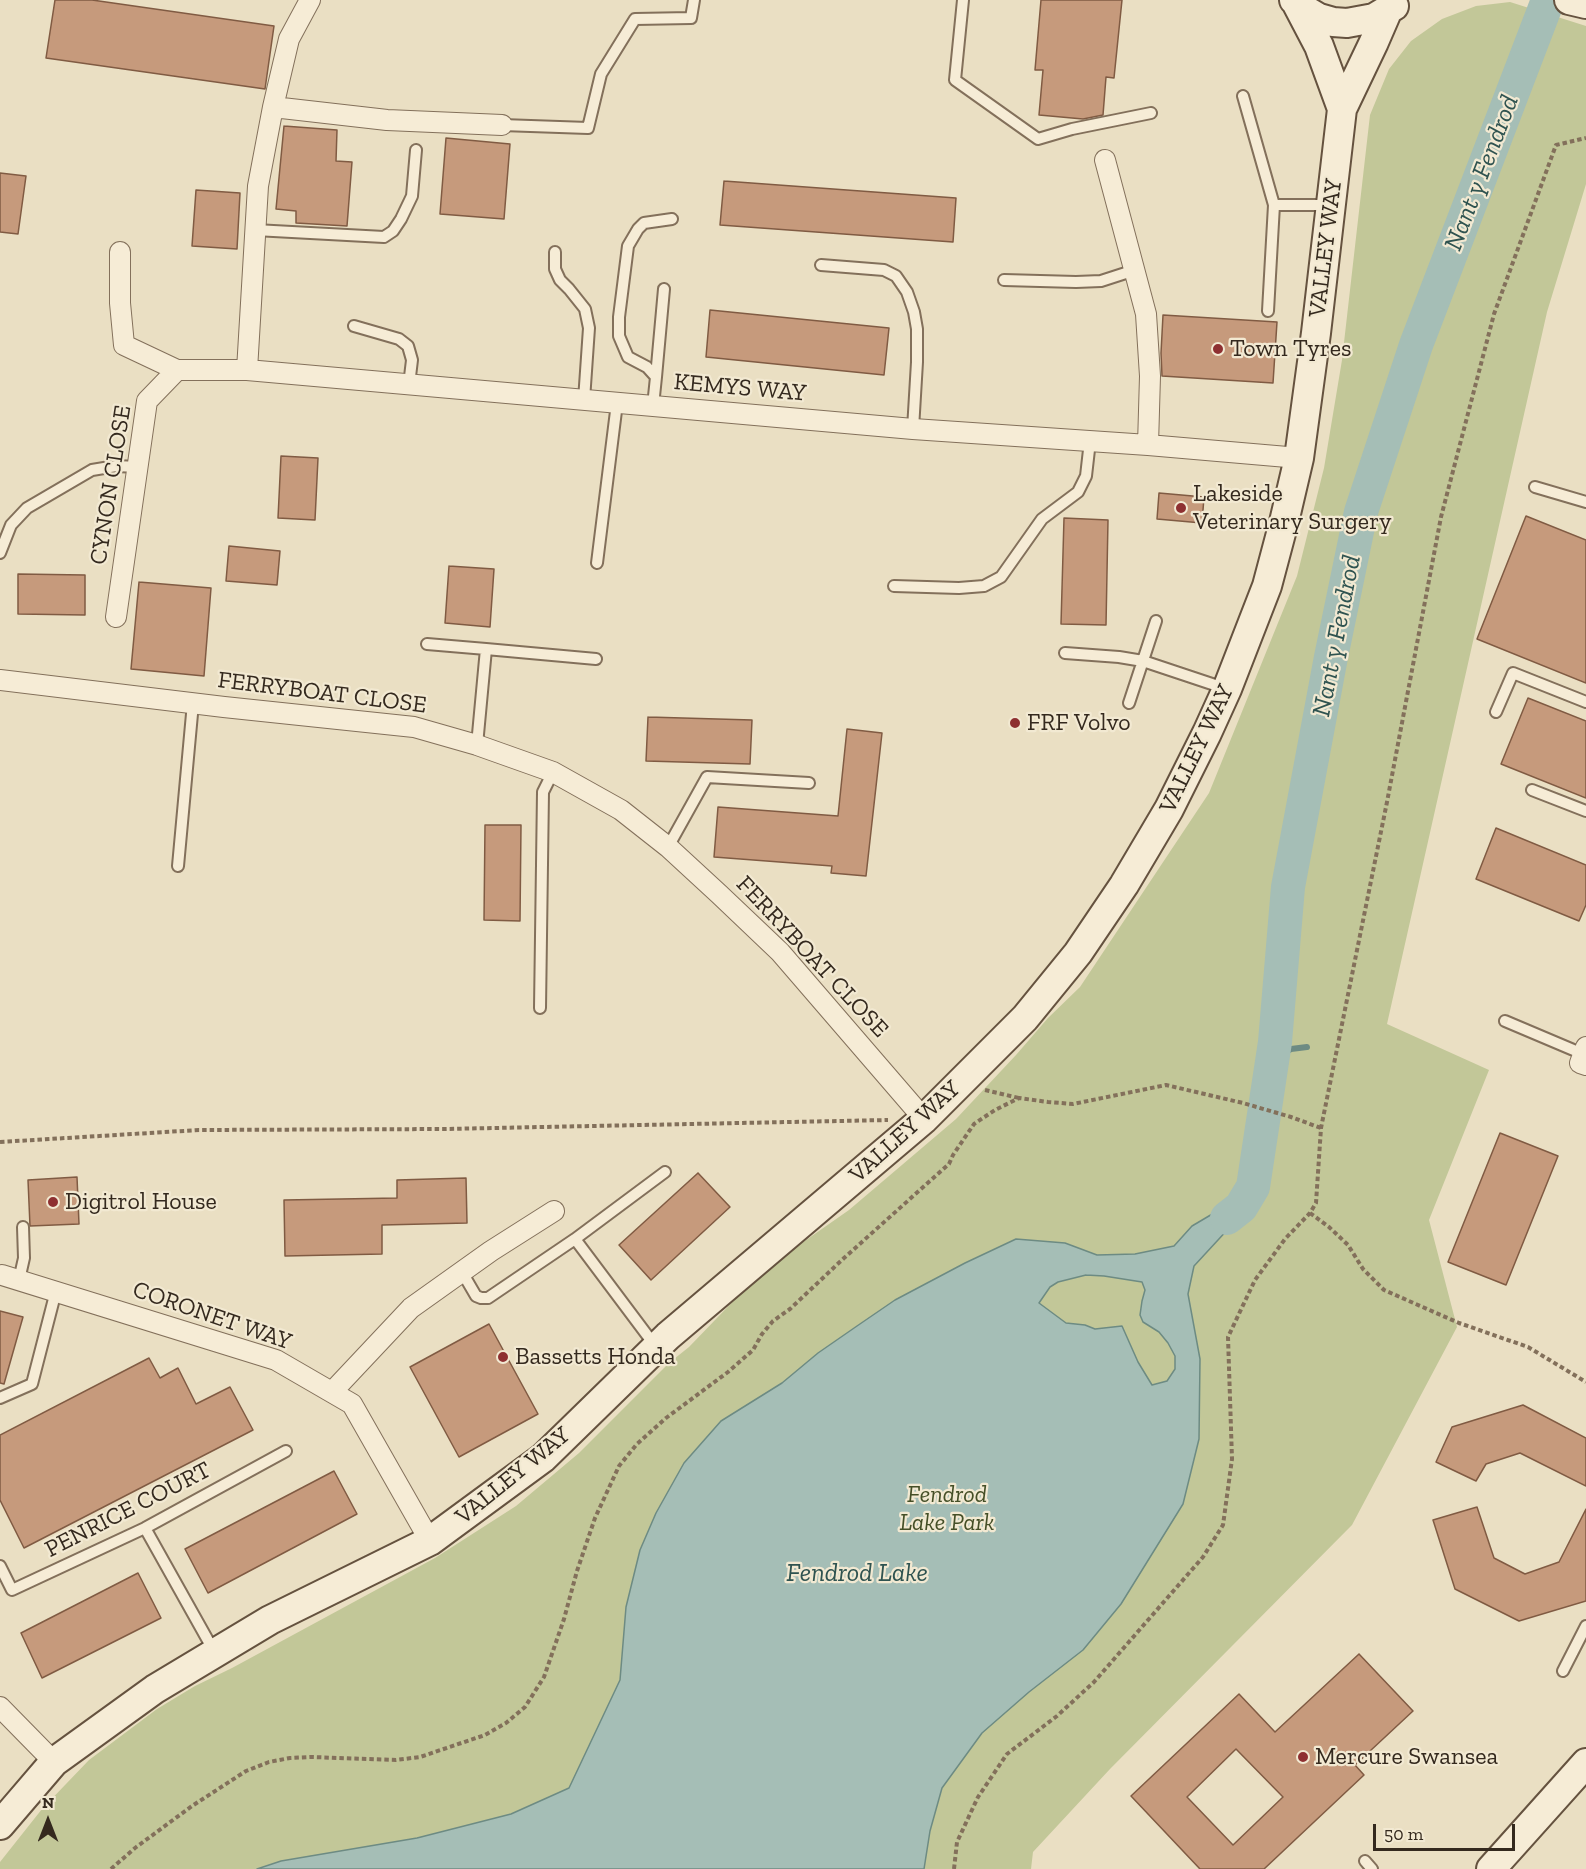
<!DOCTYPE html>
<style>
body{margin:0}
#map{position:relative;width:1586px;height:1869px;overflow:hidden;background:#eadfc3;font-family:"Zilla Slab",serif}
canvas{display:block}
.north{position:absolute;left:18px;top:1791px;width:60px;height:60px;-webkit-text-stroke:4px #f2e9d2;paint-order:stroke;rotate:0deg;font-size:16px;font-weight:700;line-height:24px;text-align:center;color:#34291e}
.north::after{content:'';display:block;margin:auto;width:21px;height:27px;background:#34291e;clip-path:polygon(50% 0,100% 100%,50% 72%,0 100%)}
.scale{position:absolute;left:1373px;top:1824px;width:142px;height:27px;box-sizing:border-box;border:3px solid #34291e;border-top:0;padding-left:8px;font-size:18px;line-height:21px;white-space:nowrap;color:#34291e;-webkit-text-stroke:4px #f2e9d2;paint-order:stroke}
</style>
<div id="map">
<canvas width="1586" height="1869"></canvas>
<div class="north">N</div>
<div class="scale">50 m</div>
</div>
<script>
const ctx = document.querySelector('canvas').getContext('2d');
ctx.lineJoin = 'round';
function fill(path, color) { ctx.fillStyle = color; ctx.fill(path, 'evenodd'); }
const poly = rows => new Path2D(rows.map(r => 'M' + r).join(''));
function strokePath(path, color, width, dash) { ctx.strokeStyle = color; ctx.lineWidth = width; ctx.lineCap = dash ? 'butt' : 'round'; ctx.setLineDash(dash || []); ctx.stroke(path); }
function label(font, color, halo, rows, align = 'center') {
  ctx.font = font + ' "Zilla Slab",serif'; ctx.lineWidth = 4.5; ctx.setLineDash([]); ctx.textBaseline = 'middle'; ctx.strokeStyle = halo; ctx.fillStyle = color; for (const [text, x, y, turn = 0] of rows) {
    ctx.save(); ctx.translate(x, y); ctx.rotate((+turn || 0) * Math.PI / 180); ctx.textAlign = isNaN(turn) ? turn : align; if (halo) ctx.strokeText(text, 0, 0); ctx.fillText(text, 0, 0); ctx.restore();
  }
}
const green = poly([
 [1510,2,1586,26,1586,184,1547,312,1387,1024,1489,1070,1429,1220,1457,1327,1352,1525,1110,1769,1033,1852,1031,1869,0,1869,0,1862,42,1809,89,1760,157,1709,195,1686,232,1668,435,1558,516,1506,579,1453,669,1363,689,1347,744,1290,789,1252,849,1210,956,1119,1016,1055,1048,1018,1080,987,1209,793,1297,576,1324,468,1342,360,1370,115,1389,69,1411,41,1442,19,1476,6]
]);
const water = poly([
 [1214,1213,1227,1218,1230,1227,1194,1266,1188,1294,1200,1359,1199,1439,1183,1504,1121,1604,1083,1650,1029,1692,982,1733,942,1788,930,1831,924,1869,257,1869,281,1861,417,1838,511,1814,569,1788,620,1680,626,1607,640,1550,656,1513,684,1463,721,1421,782,1383,818,1353,857,1326,895,1300,965,1263,1016,1239,1065,1243,1097,1255,1135,1254,1174,1246,1192,1226,1214,1213],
 [1086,1275,1104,1276,1142,1282,1145,1290,1142,1301,1140,1315,1143,1322,1159,1332,1168,1343,1175,1356,1175,1369,1167,1381,1152,1385,1138,1362,1122,1326,1095,1329,1085,1325,1066,1323,1039,1303,1050,1287,1058,1282,1086,1275]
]);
const stream = poly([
 [1272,1061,1291,1049,1307,1047]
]);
const river = poly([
 [1227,1218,1241,1207,1253,1187,1275,1042,1288,887,1331,657,1361,512,1416,345,1548,0]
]);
const building = poly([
 [55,0,92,0,274,26,265,89,46,58,55,0],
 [1041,0,1122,0,1114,78,1106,77,1103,115,1083,119,1039,115,1043,70,1035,70,1041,0],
 [284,126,337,130,336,161,352,162,347,226,296,223,296,211,276,209,284,126],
 [446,138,510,144,504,219,440,214,446,138],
 [0,173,26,176,18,234,0,232,0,173],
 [724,181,956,198,953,242,720,225,724,181],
 [196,190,240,193,237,249,192,246,196,190],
 [710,310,889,328,884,375,706,357,710,310],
 [1163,315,1277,322,1273,383,1162,376,1161,353,1163,315],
 [281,456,318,458,315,520,278,518,281,456],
 [1159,493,1204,497,1202,523,1157,519,1159,493],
 [1526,516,1586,540,1586,683,1477,639,1526,516],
 [1064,518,1108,520,1106,625,1061,624,1064,518],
 [229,546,280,551,277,585,226,581,229,546],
 [449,566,494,569,490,627,445,623,449,566],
 [18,574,85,575,85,615,18,614,18,574],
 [139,582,211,588,204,676,131,669,139,582],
 [1528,698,1586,721,1586,798,1501,764,1528,698],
 [648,717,752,720,750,764,646,761,648,717],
 [847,729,882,733,866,876,831,873,832,866,714,857,718,807,838,816,847,729],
 [485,825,521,825,520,921,484,920,485,825],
 [1496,828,1586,865,1586,905,1579,921,1476,879,1496,828],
 [1500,1133,1558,1156,1506,1285,1448,1262,1500,1133],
 [698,1173,730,1207,651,1280,619,1245,698,1173],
 [77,1177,79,1224,30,1226,28,1180,77,1177],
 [466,1178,467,1223,382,1225,382,1254,285,1256,284,1200,397,1198,397,1180,466,1178],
 [0,1311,23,1317,4,1384,0,1383,0,1311],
 [489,1324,538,1414,459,1457,410,1367,489,1324],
 [149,1358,160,1378,178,1368,196,1404,230,1387,253,1430,24,1548,0,1500,0,1435,149,1358],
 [1523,1405,1586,1438,1586,1486,1520,1453,1486,1464,1476,1481,1436,1462,1452,1427,1523,1405],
 [334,1471,357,1514,208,1593,185,1549,334,1471],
 [1477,1507,1494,1558,1525,1574,1559,1562,1586,1509,1586,1601,1519,1621,1455,1589,1433,1520,1477,1507],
 [138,1573,161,1618,42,1678,21,1633,138,1573],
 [1359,1654,1413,1711,1355,1765,1364,1775,1264,1869,1200,1869,1131,1796,1239,1694,1275,1732,1359,1654],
 [1236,1749,1283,1797,1233,1845,1187,1797,1236,1749]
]);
const path = poly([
 [985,1090,1019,1098],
 [0,1142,199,1130,444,1129,888,1120],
 [1310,1213,1329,1227,1348,1245,1363,1269,1384,1290,1459,1323,1528,1347,1586,1382],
 [111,1869,135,1848,192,1806,246,1771,269,1762,290,1758,311,1757,396,1760,420,1757,485,1735,506,1723,525,1707,544,1677,564,1619,577,1571,595,1518,619,1466,637,1444,666,1418,728,1372,753,1350,762,1334,773,1321,790,1309,844,1258,949,1164,953,1155,974,1124,995,1110,1019,1098,1048,1102,1073,1104,1166,1085,1243,1103,1291,1117,1321,1128],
 [954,1869,957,1842,978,1797,1007,1754,1057,1716,1094,1682,1203,1557,1223,1525,1232,1459,1228,1337,1255,1280,1285,1239,1310,1213,1316,1203,1321,1128,1387,802,1441,517,1494,314,1556,145,1586,138]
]);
const lane = poly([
 [963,0,955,80,1038,139,1072,129,1151,113],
 [1243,96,1274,205,1268,311],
 [502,125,588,128,601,74,635,19,691,18,694,0],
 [1274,205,1331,205],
 [255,230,384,237,393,231,401,219,412,196,416,150],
 [555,252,555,269,560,280,569,289,585,309,589,328,584,400],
 [821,265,884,270,896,276,907,292,914,312,917,329,917,362,913,429],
 [1004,280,1076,282,1101,281,1135,270],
 [354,326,399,339,408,346,412,360,409,385],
 [656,377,664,289],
 [653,406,656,377,647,367,628,357,619,336,619,317,628,246,638,229,644,223,672,219],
 [1535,487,1586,502],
 [0,553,11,525,27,508,92,470,116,466,138,467],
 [597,563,617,403],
 [894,586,959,588,984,586,1001,577,1042,519,1078,492,1086,476,1090,441],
 [427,644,486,649],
 [1065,653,1119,657,1143,661,1227,689],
 [1129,703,1156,621],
 [1496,712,1513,673,1586,702],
 [477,745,486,649,596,659],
 [1532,790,1586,811],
 [668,847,707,777,809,783],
 [178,866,193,703],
 [540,1008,543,792,553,772],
 [1505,1021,1583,1054],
 [575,1239,665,1172],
 [462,1272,476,1296,481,1298,488,1298,575,1239,656,1347],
 [19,1280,24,1258,23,1227],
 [0,1398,32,1384,56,1291],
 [145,1528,215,1653],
 [0,1566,12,1590,145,1528,286,1451],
 [1563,1671,1586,1626],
 [1365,1861,1372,1869]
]);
const street = poly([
 [273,107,387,120,502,125],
 [1105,160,1146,314,1150,376,1148,445],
 [120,252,120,303,124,345,177,370,247,370,913,429,1148,445,1299,458],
 [247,370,258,186,273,107,289,39,310,0],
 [116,617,147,401,177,370],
 [0,680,224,707,414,727,477,745,553,772,621,810,668,847,719,894,780,952,924,1119],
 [1586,1047,1580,1063,1586,1065],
 [2,1275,276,1360,352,1404,430,1541],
 [332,1392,411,1308,491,1251,554,1211],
 [0,1707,54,1762]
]);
const secondary = poly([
 [1294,0,1307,11,1319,18,1333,22,1347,23,1374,18,1394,6],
 [1569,0,1586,4],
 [1297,4,1319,46,1342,109],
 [0,1825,54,1762,155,1689,270,1620,430,1541,543,1458,668,1336,924,1119,1025,1018,1078,953,1124,885,1169,809,1207,733,1227,689,1267,586,1284,522,1299,458,1316,333,1342,109,1374,42,1387,12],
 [1491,1869,1586,1763]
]);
const markers = [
 [1218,349,6,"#8e3031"],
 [1181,508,6,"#8e3031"],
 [1015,723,6,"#8e3031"],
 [53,1202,6,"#8e3031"],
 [503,1357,6,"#8e3031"],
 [1303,1757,6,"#8e3031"]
];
const streetNames = [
 ["VALLEY WAY",1326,248,-83],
 ["KEMYS WAY",740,388,5],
 ["CYNON CLOSE",111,485,-81],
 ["FERRYBOAT CLOSE",322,693,7],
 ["VALLEY WAY",1197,749,-64],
 ["FERRYBOAT CLOSE",812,957,47],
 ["VALLEY WAY",905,1132,-42],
 ["CORONET WAY",212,1316,19],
 ["VALLEY WAY",513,1476,-39],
 ["PENRICE COURT",128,1510,-27]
];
const poiNames = [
 ["Town Tyres",1230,349],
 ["Lakeside",1193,494],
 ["Veterinary Surgery",1193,522],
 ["FRF Volvo",1027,723],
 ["Digitrol House",65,1202],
 ["Bassetts Honda",515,1357],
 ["Mercure Swansea",1315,1757]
];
const parkNames = [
 ["Fendrod",947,1495],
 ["Lake Park",947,1523]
];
const waterNames = [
 ["Nant y Fendrod",1482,173,-69],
 ["Nant y Fendrod",1337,636,-79],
 ["Fendrod Lake",857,1574]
];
fill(green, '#c2c798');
fill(water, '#a5beb6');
strokePath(water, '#6d8b83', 1.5);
strokePath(stream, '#6d8b83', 6);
strokePath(river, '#a5beb6', 34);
fill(building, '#c69a7c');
strokePath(building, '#805b43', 1.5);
strokePath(lane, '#83705b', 14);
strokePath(street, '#83705b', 22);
strokePath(secondary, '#65523f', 32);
strokePath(path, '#83705b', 4, [4.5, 3]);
strokePath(lane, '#f6ecd6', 10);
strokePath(street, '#f6ecd6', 20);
strokePath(secondary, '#f6ecd6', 28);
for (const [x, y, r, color] of markers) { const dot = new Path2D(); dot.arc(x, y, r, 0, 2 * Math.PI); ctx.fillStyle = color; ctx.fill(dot); strokePath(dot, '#f2e9d2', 2); }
label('24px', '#34291e', '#f2e9d2', streetNames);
label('24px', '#34291e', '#f2e9d2', poiNames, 'left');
label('italic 24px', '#454f27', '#f2e9d2', parkNames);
label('italic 26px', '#2f5350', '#f2e9d2', waterNames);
</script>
